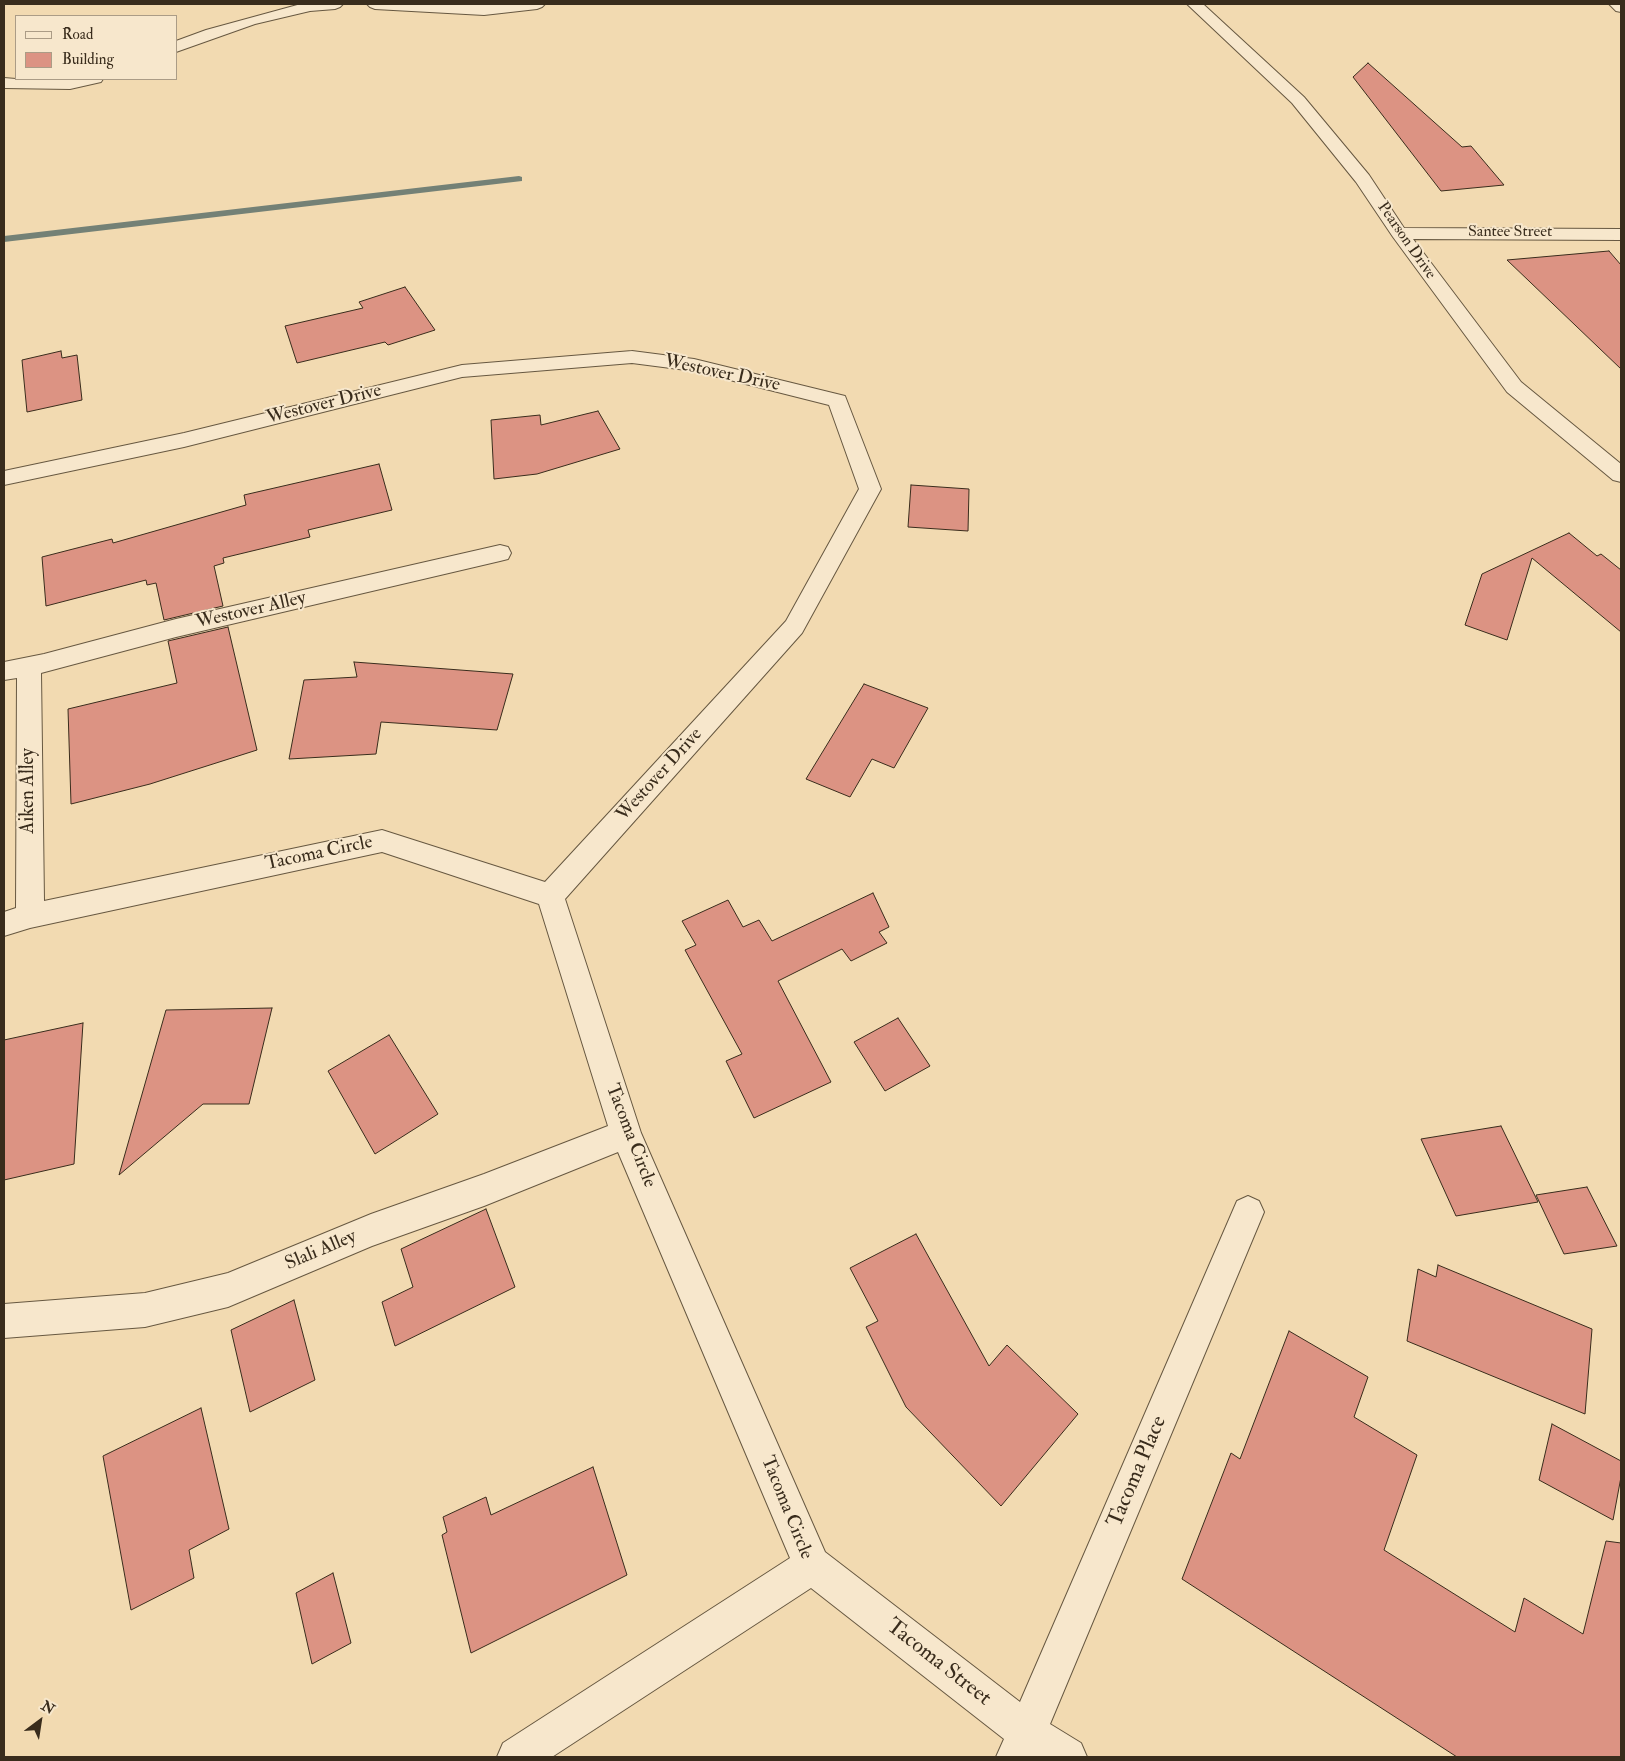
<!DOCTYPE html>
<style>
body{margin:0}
#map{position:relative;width:1625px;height:1761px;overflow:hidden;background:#f2dab1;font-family:"IM FELL Double Pica",serif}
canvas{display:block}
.frame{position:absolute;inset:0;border:5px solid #392c1c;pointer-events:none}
.legend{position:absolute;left:15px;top:15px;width:162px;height:65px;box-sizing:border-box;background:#f7e7cc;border:1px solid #ab9c86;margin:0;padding:6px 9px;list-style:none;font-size:15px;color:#392c1c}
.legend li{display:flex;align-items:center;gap:10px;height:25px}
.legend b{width:25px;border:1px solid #ab9c86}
.north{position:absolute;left:15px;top:1696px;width:50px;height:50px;-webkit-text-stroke:4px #f7e7cc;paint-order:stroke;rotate:31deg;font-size:14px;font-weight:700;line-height:20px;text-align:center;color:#392c1c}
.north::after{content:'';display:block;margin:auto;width:18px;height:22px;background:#392c1c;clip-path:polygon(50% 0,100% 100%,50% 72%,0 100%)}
</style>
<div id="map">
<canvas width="1625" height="1761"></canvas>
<div class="frame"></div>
<ul class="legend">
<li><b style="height:6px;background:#f7e7cc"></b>Road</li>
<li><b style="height:14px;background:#dc9383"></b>Building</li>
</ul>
<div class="north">N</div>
</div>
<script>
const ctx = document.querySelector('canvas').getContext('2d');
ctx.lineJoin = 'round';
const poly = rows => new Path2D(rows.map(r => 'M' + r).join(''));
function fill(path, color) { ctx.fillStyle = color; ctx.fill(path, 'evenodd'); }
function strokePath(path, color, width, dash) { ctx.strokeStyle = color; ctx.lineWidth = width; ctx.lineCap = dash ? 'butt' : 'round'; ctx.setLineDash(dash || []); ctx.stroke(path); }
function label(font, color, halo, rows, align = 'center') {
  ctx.font = font + ' "IM FELL Double Pica",serif'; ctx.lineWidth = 4; ctx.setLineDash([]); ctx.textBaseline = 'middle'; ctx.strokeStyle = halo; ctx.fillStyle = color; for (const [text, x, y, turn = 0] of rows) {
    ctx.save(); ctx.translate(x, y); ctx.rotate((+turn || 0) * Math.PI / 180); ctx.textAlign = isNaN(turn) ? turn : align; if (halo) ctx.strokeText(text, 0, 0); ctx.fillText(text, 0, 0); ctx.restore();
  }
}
const stream = poly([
 [519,176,522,177,522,181,4,242,4,236,519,176]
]);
const building = poly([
 [1368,63,1462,147,1471,146,1504,185,1441,191,1353,77,1368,63],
 [1609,251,1621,265,1621,369,1507,260,1609,251],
 [405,287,435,330,388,345,385,342,297,363,285,326,363,308,359,302,405,287],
 [61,351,62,358,77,355,82,400,27,412,22,360,61,351],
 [598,411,620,449,537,474,494,479,491,420,540,415,541,425,598,411],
 [379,464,392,510,308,530,310,537,223,558,224,563,214,566,223,606,164,620,156,583,147,585,146,580,46,606,42,557,112,539,113,543,246,505,244,495,379,464],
 [911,485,969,489,968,531,908,527,911,485],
 [1569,533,1597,556,1601,554,1621,570,1621,632,1532,558,1507,640,1465,625,1482,574,1569,533],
 [228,627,257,750,150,784,71,804,68,709,177,683,168,641,228,627],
 [354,662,513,674,497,730,381,722,376,754,289,759,304,680,357,677,354,662],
 [864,684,928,708,894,768,872,759,850,797,806,779,864,684],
 [873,893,889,927,879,932,887,943,851,961,842,949,778,981,831,1082,754,1118,726,1061,742,1054,685,950,696,945,682,921,728,900,743,927,759,920,772,941,873,893],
 [272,1008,249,1104,203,1104,119,1175,166,1010,272,1008],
 [898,1018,930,1066,885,1091,854,1042,898,1018],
 [83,1023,74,1164,4,1180,4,1040,83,1023],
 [389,1035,438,1114,375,1154,328,1071,389,1035],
 [1501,1126,1538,1202,1456,1216,1421,1139,1501,1126],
 [1587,1187,1617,1246,1564,1254,1536,1195,1587,1187],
 [486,1209,515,1287,395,1346,382,1302,413,1287,401,1249,486,1209],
 [916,1234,989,1366,1007,1345,1078,1414,1001,1506,906,1407,866,1327,878,1321,850,1268,916,1234],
 [1438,1265,1592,1329,1585,1414,1407,1341,1418,1269,1436,1277,1438,1265],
 [294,1300,315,1380,250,1412,231,1330,294,1300],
 [1289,1331,1368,1377,1354,1417,1417,1455,1384,1550,1515,1632,1524,1598,1583,1634,1606,1541,1621,1543,1621,1757,1457,1757,1182,1579,1231,1453,1240,1459,1289,1331],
 [201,1408,229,1529,189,1550,194,1578,131,1610,103,1456,201,1408],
 [1552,1424,1621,1461,1621,1477,1613,1520,1539,1480,1552,1424],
 [593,1467,627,1575,471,1653,442,1535,447,1532,443,1517,486,1497,491,1515,593,1467],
 [333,1573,351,1643,312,1664,296,1593,333,1573]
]);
const minor = poly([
 [301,4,343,4,340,7,335,9,310,11,255,24,176,52,176,41,206,30,301,4],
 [367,4,484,5,545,4,542,7,537,9,484,15,375,9,370,7,367,4],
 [1187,4,1203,4,1304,97,1369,175,1404,228,1621,229,1621,240,1413,239,1521,382,1621,464,1621,482,1613,480,1507,392,1393,237,1356,182,1292,103,1187,4],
 [1609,4,1621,4,1621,12,1616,11,1609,4],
 [4,78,16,79,103,79,101,82,70,89,4,88,4,78],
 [632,351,694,359,845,396,881,489,802,633,565,899,641,1133,825,1552,1020,1702,1237,1201,1248,1196,1259,1201,1264,1212,1050,1724,1081,1743,1087,1757,996,1757,1004,1739,811,1588,552,1757,497,1757,503,1743,790,1558,618,1152,484,1206,372,1246,228,1307,145,1327,4,1338,4,1304,145,1293,228,1273,371,1214,484,1174,608,1126,539,904,382,852,30,928,4,936,4,912,16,908,17,678,4,680,4,662,44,654,176,619,500,545,508,547,511,553,508,559,500,561,176,637,41,673,44,901,382,830,545,882,786,621,859,489,829,405,694,371,632,363,462,377,184,447,4,485,4,471,184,433,462,365,632,351]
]);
const farStreetnames = [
 ["Santee Street",1510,233],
 ["Pearson Drive",1406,241,55]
];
const streetNames = [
 ["Westover Drive",722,374,12],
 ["Westover Drive",324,405,-14],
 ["Westover Alley",251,611,-13],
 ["Westover Drive",660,775,-48],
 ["Aiken Alley",29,791,-90],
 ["Tacoma Circle",319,854,-12],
 ["Tacoma Circle",630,1136,69],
 ["Slali Alley",321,1251,-23],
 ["Tacoma Circle",786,1508,68]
];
const nearStreetnames = [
 ["Tacoma Place",1138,1472,-67],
 ["Tacoma Street",938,1663,38]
];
fill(stream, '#748176');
fill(building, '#dc9383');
strokePath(building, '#392c1c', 1);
strokePath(minor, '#675841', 2);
fill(minor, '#f7e7cc');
label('16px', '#392c1c', '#f7e7cc', farStreetnames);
label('19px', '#392c1c', '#f7e7cc', streetNames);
label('22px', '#392c1c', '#f7e7cc', nearStreetnames);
</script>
